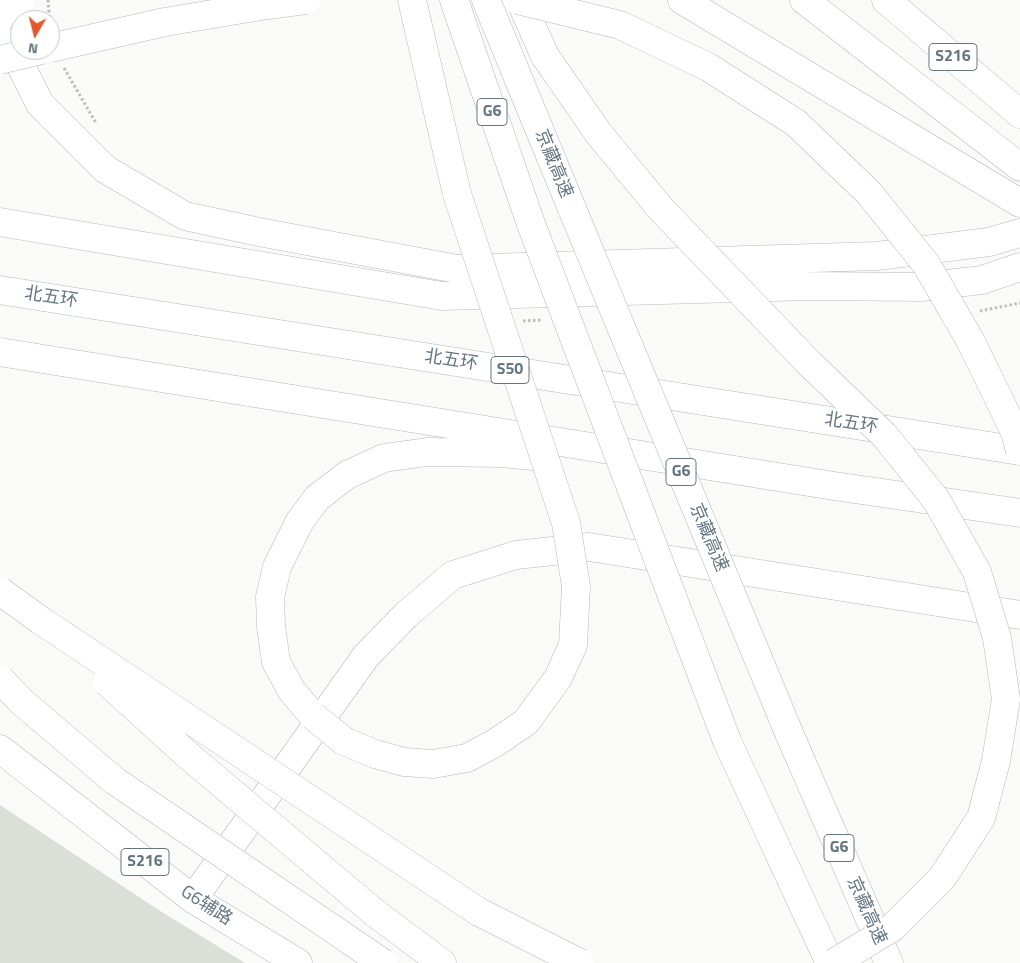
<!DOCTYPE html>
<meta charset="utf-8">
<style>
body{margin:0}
#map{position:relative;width:1020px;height:963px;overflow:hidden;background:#fafaf8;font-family:"Titillium Web",sans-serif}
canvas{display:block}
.north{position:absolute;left:10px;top:10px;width:50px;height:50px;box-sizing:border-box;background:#fff;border:1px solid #c1c8cd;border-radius:50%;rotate:188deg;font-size:14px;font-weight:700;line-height:20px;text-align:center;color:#657683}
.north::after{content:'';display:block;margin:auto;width:18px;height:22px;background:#e4572e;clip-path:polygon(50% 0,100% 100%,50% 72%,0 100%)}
</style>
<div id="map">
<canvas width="1020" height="963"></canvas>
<div class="north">N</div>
</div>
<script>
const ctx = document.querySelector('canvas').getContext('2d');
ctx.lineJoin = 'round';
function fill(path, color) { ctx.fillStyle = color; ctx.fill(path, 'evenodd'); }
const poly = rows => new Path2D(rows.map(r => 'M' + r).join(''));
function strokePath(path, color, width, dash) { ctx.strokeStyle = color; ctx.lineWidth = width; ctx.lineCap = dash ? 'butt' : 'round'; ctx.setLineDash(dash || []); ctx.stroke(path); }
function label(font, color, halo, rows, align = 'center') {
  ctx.font = font + ' "Titillium Web","Noto Sans SC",sans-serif'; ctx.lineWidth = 5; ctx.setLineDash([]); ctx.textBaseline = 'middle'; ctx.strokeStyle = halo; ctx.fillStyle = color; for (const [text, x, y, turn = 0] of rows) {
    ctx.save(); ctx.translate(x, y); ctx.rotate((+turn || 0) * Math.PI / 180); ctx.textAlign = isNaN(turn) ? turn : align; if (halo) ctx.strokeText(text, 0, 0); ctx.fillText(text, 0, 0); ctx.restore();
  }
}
const green = poly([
 [0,805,157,909,245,963,0,963]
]);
const path = poly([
 [48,0,50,24],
 [64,68,96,123],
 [980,311,1020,303],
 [523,321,542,320]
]);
const major = poly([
 [2,0,12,48,40,104,105,169,185,216,259,232,457,269,877,256,989,242,1020,233],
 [886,0,1020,114],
 [0,222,442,296,809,286,921,287,982,280,1020,267],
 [0,749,193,899,298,963],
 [193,899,366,656,406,615,453,575,516,555,589,547,1020,615]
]);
const highway = poly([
 [412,0,457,194],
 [454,0,531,224],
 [486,0,573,211],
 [520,0,545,56],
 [682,0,1020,203],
 [804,0,1020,167],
 [0,290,1020,451],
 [0,352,834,486,1020,513],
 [313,716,292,691,276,662,271,626,270,597,277,567,300,521,317,498,347,475,384,458,427,452,502,453,544,457],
 [789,733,889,963],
 [344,741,375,754,404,762,433,764,467,758,495,743,526,722,558,678,573,645,576,586],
 [727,741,830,963],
 [375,913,442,963]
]);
const highwayBridge = poly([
 [517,0,620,25,708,67,796,123,869,193,926,264,970,340,1015,432,1020,451],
 [0,18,20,0],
 [50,48,165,22,267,5,306,0],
 [545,56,599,134,661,209,809,363,885,436,937,501,977,572,997,638,1006,699,996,761,981,818,942,878,893,927,834,963],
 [0,60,42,50],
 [457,194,566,523,576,586],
 [573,211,789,733],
 [531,224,727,741],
 [0,591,40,620,479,912,580,963],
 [0,679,22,702,115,781,383,963],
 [107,682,191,758,375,913],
 [313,716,344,741]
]);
const shields = [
 [953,57,48],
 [492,112,30],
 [510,370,38],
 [681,472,30],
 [839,848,30],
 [145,862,48]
];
const shieldNames = [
 ["S216",953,57],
 ["G6",492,112],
 ["S50",510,370],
 ["G6",681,472],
 ["G6",839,848],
 ["S216",145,862]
];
const streetNames = [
 ["京藏高速",553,164,68],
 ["北五环",51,298,9],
 ["北五环",451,361,9],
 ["北五环",851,424,9],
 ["京藏高速",708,538,67],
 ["G6辅路",206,906,33],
 ["京藏高速",866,911,66]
];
fill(green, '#dadfd7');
strokePath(major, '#b5babe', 29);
strokePath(highway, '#b4b9bd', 29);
strokePath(path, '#bbbfc2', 3, [2.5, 2.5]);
strokePath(major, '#fff', 28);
strokePath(highway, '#fff', 28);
strokePath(highwayBridge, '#b4b9bd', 29, []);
strokePath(highwayBridge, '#fff', 28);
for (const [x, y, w] of shields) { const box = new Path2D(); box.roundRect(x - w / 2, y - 13.5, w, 27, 4); ctx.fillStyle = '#fff'; ctx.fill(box); strokePath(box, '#657683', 1); }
label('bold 16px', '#657683', null, shieldNames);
label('18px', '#657683', '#fff', streetNames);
</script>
